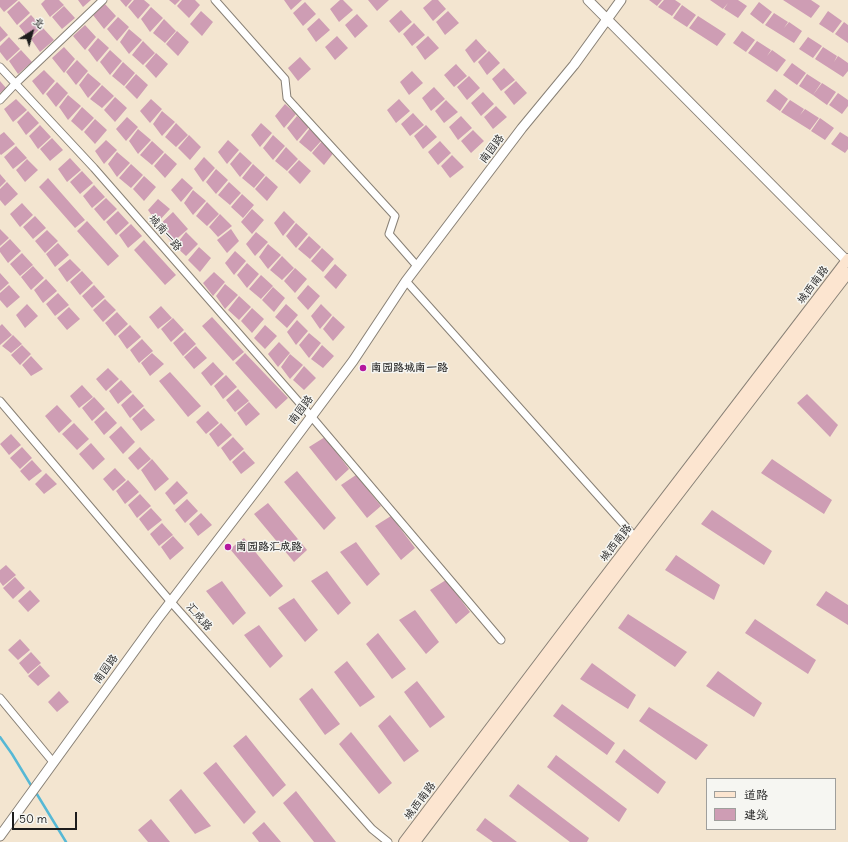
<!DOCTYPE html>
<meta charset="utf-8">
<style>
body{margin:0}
#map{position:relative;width:848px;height:842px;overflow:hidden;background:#f3e5d0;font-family:Delius,"LXGW WenKai TC",sans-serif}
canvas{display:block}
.legend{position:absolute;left:706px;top:778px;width:130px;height:52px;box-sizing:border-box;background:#f6f6f2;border:1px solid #9f9f9c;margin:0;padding:5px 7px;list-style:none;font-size:12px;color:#1c1c1c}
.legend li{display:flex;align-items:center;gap:8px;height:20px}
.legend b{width:20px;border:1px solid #9f9f9c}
.north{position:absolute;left:12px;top:12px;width:40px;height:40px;-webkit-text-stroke:3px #f6f6f2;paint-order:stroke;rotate:37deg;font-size:11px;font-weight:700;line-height:16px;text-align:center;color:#1c1c1c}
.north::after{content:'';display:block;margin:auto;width:14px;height:18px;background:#1c1c1c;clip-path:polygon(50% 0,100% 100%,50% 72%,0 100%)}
.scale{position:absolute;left:12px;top:812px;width:65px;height:18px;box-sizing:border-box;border:2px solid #1c1c1c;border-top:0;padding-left:5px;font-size:12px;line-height:14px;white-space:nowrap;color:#1c1c1c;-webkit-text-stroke:3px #f6f6f2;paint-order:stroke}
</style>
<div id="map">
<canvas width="848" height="842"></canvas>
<ul class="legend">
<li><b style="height:5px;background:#fce5d0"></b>道路</li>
<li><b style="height:11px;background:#ce9db4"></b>建筑</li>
</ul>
<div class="north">北</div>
<div class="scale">50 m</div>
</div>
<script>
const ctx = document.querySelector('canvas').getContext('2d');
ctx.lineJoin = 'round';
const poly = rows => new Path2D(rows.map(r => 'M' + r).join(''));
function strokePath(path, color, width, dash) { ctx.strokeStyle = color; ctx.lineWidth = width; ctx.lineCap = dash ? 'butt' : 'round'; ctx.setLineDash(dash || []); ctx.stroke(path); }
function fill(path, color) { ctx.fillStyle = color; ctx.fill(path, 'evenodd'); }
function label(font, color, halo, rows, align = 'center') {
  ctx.font = font + ' Delius,"LXGW WenKai TC",sans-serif'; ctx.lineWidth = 3; ctx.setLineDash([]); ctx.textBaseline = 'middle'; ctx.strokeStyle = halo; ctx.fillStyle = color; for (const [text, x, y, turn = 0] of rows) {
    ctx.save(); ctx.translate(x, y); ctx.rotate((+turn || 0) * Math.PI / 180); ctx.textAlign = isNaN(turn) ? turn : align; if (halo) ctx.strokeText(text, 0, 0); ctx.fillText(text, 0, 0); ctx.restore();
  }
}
const stream = poly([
 [0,737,12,754,32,787],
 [35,791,66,842]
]);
const building = poly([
 [0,0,18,0,4,12,0,7],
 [45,0,59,0,64,5,50,17,41,4],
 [78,0,91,0,83,7],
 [120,0,132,0,126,7],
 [134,0,144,0,150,5,138,19,128,7],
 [169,0,180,0,175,5],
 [182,0,195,0,200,5,189,18,177,6],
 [284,0,302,0,291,10],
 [340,0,343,0,353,10,339,22,330,9],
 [368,0,389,0,377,11],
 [432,0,438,0,446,9,433,21,423,8],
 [649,0,662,0,657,6],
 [664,0,675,0,681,4,672,16,658,7],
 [710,0,738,0,747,6,738,18,724,9,728,3,723,9],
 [783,0,811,0,820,6,811,18],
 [19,1,30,13,17,25,7,12],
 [305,2,316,14,303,26,293,13],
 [759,2,772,12,763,24,750,14],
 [105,4,116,16,104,29,93,15],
 [682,5,696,15,687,27,673,18],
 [64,6,75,18,62,29,52,17],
 [151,7,163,18,150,32,141,19],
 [401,10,412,22,399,33,389,21],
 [201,11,213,22,202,36,190,24],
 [448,11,459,23,445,35,436,22],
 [828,11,842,21,833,33,819,24],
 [774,13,788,22,784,28,789,22,802,31,794,43,765,25],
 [357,14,368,26,355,38,345,25],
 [31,15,42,27,29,39,19,26],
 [698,16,712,25,708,31,712,25,726,34,717,46,689,28],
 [118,17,129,27,117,41,107,29],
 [319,18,330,30,316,42,307,29],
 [164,19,176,31,165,43,153,33],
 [844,22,848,25,848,43,835,34],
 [414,23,425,35,412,46,403,34],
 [85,25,96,37,85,50,73,36],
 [0,26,8,35,0,42],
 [43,28,54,40,40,52,31,39],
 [129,29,142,40,129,54,120,42],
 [177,31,189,42,178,56,166,44],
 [742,31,755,40,746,52,733,43],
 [337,36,348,48,335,60,325,47],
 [428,36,439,48,425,60,416,47],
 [9,37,20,49,7,61,0,52,0,46],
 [808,37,822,46,813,58,799,49],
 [98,38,109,48,97,62,88,50],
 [476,39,487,51,474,63,465,50],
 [143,41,155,53,143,65,132,55],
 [757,41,771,50,767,56,772,50,786,60,777,72,748,53],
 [64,47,75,59,64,73,52,58],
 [823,47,837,56,834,62,838,56,848,63,848,71,843,77,815,59],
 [21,50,32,62,18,74,9,61],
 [110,50,122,61,110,75,100,62],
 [489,51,500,63,487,75,478,62],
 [156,53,168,64,156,78,145,66],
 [300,57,311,69,298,81,288,68],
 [77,60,88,71,76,85,66,72],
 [123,62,135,73,124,86,112,76],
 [792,63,806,73,797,85,783,75],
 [456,64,467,76,454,87,444,75],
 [504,68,515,80,501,91,492,79],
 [44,70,55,81,43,95,32,81],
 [412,71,423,83,409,95,400,82],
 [88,73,101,84,88,98,79,85],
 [136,74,148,85,137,99,125,87],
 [807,74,821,83,813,95,799,86],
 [469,76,480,88,467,100,457,87],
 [0,81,6,88,0,93],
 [516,81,527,93,514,105,504,92],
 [57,82,68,93,56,107,46,94],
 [822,83,836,92,827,105,813,95],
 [102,85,114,96,102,108,90,99],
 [434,87,445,99,431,111,422,98],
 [775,89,788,99,780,111,766,101],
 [483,92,494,104,481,116,471,103],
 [838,93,848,100,848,106,842,114,829,105],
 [68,95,81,106,68,120,59,107],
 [115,97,127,108,115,122,104,110],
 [16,99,27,110,13,122,4,109],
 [151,99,162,109,150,123,140,111],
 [399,99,410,111,396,123,387,110],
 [446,100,458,112,444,123,435,111],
 [790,100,804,109,800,115,805,109,819,118,810,130,781,112],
 [285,104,296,114,284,128,275,116],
 [496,106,507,117,493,129,484,117],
 [82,107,94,118,82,131,71,121],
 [28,111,39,123,26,135,17,122],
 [162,111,175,122,162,136,153,124],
 [413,113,424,125,410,136,401,124],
 [297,116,309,127,297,141,287,128],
 [461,116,472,128,458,140,449,127],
 [127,117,138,127,126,141,116,129],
 [820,118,834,128,825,140,811,131],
 [95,119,107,130,95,144,84,132],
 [176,123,188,135,176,147,165,137],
 [261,123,272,133,260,147,251,135],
 [40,125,51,137,38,149,29,136],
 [426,125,437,137,423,149,414,136],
 [310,128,322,140,311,152,299,142],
 [138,129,151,140,138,154,129,141],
 [473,130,484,141,471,153,461,141],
 [4,132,15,144,1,155,0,154,0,135],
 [840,132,848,137,848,149,845,153,831,144],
 [189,135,201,147,190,160,178,148],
 [273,135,285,146,273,160,263,148],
 [52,138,63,150,50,161,40,149],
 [106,140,117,150,104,164,95,151],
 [228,140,239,150,227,164,218,152],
 [323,140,335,151,324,165,312,153],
 [152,141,164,152,152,165,140,155],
 [440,141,451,153,438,165,428,152],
 [16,146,27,158,13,169,4,157],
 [286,147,298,159,287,171,275,161],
 [117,152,130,163,117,177,108,164],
 [240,152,252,163,240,177,230,164],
 [165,153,177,164,165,178,154,166],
 [452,155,464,167,450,178,441,166],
 [204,157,215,168,203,182,194,169],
 [70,158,81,170,67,182,58,169],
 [27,159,38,170,25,182,16,170],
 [299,160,311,171,300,184,288,172],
 [131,164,143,175,131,188,119,178],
 [253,164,265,175,254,188,242,178],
 [216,169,228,180,216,194,206,182],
 [82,171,93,183,80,194,70,182],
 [0,174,6,181,0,187],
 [144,176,156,187,144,201,133,189],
 [266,176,278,187,267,201,255,189],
 [48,178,85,220,75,228,39,187],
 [182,178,193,188,181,202,171,190],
 [7,182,18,194,5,206,0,200,0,189],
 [229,182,241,193,230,205,218,195],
 [94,185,105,197,92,208,83,196],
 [193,190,206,201,193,215,184,203],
 [242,194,254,205,243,218,231,207],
 [106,198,117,209,104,221,94,209],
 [158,199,170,209,157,223,148,210],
 [207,202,219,214,207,226,196,216],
 [22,203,33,215,20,227,10,214],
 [252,209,264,220,252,234,241,222],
 [118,211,129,223,116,235,106,222],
 [284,211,295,222,283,236,274,223],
 [173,212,188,229,172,243,158,226],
 [220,214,232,226,218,237,209,227],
 [35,216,46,228,33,239,23,227],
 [87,221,119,256,108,266,77,231],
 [296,223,308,234,296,248,286,236],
 [131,224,142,236,128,248,119,235],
 [0,229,9,238,0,246],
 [231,229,239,241,227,253,217,240],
 [47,230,58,241,45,253,35,241],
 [186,232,198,244,186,256,175,246],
 [256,232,268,242,255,256,246,244],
 [309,236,321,247,310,259,298,249],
 [10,239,21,251,8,263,0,252,0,248],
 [144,240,176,275,165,285,134,250],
 [58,243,69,255,55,267,46,254],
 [268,244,281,255,268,269,259,257],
 [199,247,211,258,200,272,188,260],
 [322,248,334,259,323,272,311,261],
 [235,251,246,261,234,275,225,263],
 [22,253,33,265,20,276,10,264],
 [282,256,294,268,282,280,270,270],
 [70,259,81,270,67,282,58,269],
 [247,263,259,274,247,288,237,275],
 [335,264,347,275,336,289,324,277],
 [33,266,44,278,31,290,21,277],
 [295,268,307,279,295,293,284,281],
 [82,271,93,283,80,295,70,282],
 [214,272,225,282,213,296,203,283],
 [0,273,9,283,0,291],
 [261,275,273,286,261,299,249,289],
 [46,279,57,291,43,303,34,290],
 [225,284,238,295,225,309,216,296],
 [9,285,20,297,7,308,0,300,0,293],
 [94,285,105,297,92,308,82,296],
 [308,285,320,296,308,310,297,298],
 [273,287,285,298,274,312,262,300],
 [58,293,69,305,55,316,46,304],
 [239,296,251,307,239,320,228,310],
 [105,299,116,310,103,322,93,310],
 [27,304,38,316,25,328,16,315],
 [286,304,298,315,287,328,275,317],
 [321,304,332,315,320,329,311,316],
 [161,306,172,318,158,329,149,317],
 [69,307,80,319,67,330,57,318],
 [252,308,264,319,252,333,241,321],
 [117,312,128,324,115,336,105,323],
 [333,316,345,327,333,341,323,329],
 [212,317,244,352,233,361,202,326],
 [173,318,184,330,171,342,161,329],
 [297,320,308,331,296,345,287,332],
 [2,324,12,335,0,345,0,326],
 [130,325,141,337,127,349,118,336],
 [265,325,277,336,265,349,254,338],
 [185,332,196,344,183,356,173,343],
 [309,333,321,343,309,358,299,345],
 [13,335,22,344,11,353,2,346],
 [142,339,153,351,139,363,130,350],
 [279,342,290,353,278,367,268,354],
 [22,345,31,354,20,365,11,355],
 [322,345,334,356,323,368,311,359],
 [196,346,207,358,194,369,184,357],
 [152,353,164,364,150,376,141,363],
 [245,353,288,398,276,409,235,363],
 [290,354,303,365,290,379,281,367],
 [31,356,43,369,31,376,22,365],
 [213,362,224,374,211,386,201,373],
 [304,366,316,378,304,390,293,380],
 [108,368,119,379,106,391,96,379],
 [170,372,201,406,188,417,159,381],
 [226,375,237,387,223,399,214,386],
 [121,380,132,392,118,404,109,391],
 [82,385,93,397,79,408,70,396],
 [238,389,249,401,235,412,226,400],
 [133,394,144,406,130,418,121,405],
 [807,394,838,425,830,437,797,403],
 [94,397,105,409,92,421,82,408],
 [249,402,260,414,246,426,237,413],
 [57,405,72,421,59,433,45,416],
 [144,408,155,420,141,431,132,419],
 [106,411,117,423,104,435,94,422],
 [208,411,219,423,206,434,196,422],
 [74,423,89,439,77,450,62,434],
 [221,423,232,435,218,447,209,434],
 [121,426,135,442,123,454,109,437],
 [11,434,21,445,9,455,0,444],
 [233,437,244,449,230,461,221,448],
 [325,437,349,469,336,481,309,447],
 [91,443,105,459,93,470,79,454],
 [22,447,32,458,20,469,10,458],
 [140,447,151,459,138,470,128,458],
 [244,451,255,463,241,474,232,462],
 [152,459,169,479,155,491,141,470],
 [772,459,832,500,824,514,761,473],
 [32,460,42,471,29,481,20,471],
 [115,468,126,480,113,491,103,479],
 [297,471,336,518,324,530,284,482],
 [46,473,57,484,44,494,35,484],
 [356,475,381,506,367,518,341,485],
 [128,480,139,492,125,504,116,491],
 [177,481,188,493,174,505,165,493],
 [140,494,151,506,137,518,128,505],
 [187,499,198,511,185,523,175,510],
 [268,503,307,550,294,562,254,514],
 [151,508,162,520,148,531,139,519],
 [712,510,772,551,764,565,701,524],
 [201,513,212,525,198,536,189,524],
 [391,516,415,548,401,560,375,526],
 [162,523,173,535,159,546,150,534],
 [173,536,184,548,170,560,161,547],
 [244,538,283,586,270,597,230,549],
 [356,542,380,574,367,586,340,552],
 [676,555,720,585,714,600,665,570],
 [6,565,16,575,3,586,0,582,0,570],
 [327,571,351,603,338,615,311,581],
 [15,577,25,588,13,599,3,588],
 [446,580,470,612,456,624,430,590],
 [222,581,246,613,233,625,206,591],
 [30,590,40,601,28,612,18,601],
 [826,591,848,605,848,625,816,605],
 [294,598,318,630,305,642,278,608],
 [415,610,439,642,426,654,399,620],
 [628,614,687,652,675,667,618,628],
 [755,619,816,660,808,674,745,633],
 [259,625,283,656,270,668,244,635],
 [378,633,406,669,392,679,366,644],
 [20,639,30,650,18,660,8,650],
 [31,652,41,663,28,674,19,663],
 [347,661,375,697,360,707,334,672],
 [592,663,636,695,628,709,580,679],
 [40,665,50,676,38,686,28,676],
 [718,671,762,703,754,717,706,686],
 [417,681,445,717,430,728,404,692],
 [312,688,340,724,325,735,299,699],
 [59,691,69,702,57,712,48,702],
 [562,704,615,743,607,755,553,716],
 [649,707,708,745,696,760,639,721],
 [390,715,419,751,404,762,378,726],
 [351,732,392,783,379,794,339,744],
 [246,735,286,785,273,797,233,746],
 [624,749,666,782,658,794,615,762],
 [556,755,627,809,619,822,547,767],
 [216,762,256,812,244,824,203,773],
 [518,784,589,838,587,842,570,842,509,796],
 [181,789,211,826,195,834,169,800],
 [296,791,336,842,314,842,283,803],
 [485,818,517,842,493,842,476,830],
 [151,819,170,842,148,842,138,830],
 [264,822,281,842,259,842,252,833]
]);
const minor = poly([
 [215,0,285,79,287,98,395,216,389,234,417,266],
 [0,67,94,168,311,416,501,640],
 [0,100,16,83,103,0],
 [406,281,635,537],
 [0,401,171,602,372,829,388,842],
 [0,698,53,762]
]);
const tertiary = poly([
 [588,0,848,262],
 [0,836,156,621,261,484,353,361,406,281,522,128,574,65,621,0]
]);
const secondary = poly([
 [404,842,568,625,848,259],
 [415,842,644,539,848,273]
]);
const markers = [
 [363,368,4,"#b5179e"],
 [228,547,4,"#b5179e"]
];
const streetNames = [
 ["南园路",492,149,-53],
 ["城南一路",165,233,49],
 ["城西南路",813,285,-53],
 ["南园路",301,410,-53],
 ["城西南路",616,543,-52],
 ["汇成路",199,617,48],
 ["南园路",106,669,-54],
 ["城西南路",420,801,-53]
];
const poiNames = [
 ["南园路城南一路",371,368],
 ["南园路汇成路",236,547]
];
strokePath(stream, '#56b8d5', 2.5);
fill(building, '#ce9db4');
strokePath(minor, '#888076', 9);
strokePath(tertiary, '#888076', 11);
strokePath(secondary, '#888076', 12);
strokePath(minor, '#fff', 7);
strokePath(tertiary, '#fff', 9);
strokePath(secondary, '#fce5d0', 10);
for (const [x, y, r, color] of markers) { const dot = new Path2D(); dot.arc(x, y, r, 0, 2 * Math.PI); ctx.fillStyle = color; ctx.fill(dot); strokePath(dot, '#f6f6f2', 1.5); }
label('11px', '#1c1c1c', '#f6f6f2', streetNames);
label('bold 11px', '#1c1c1c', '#f6f6f2', poiNames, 'left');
</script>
